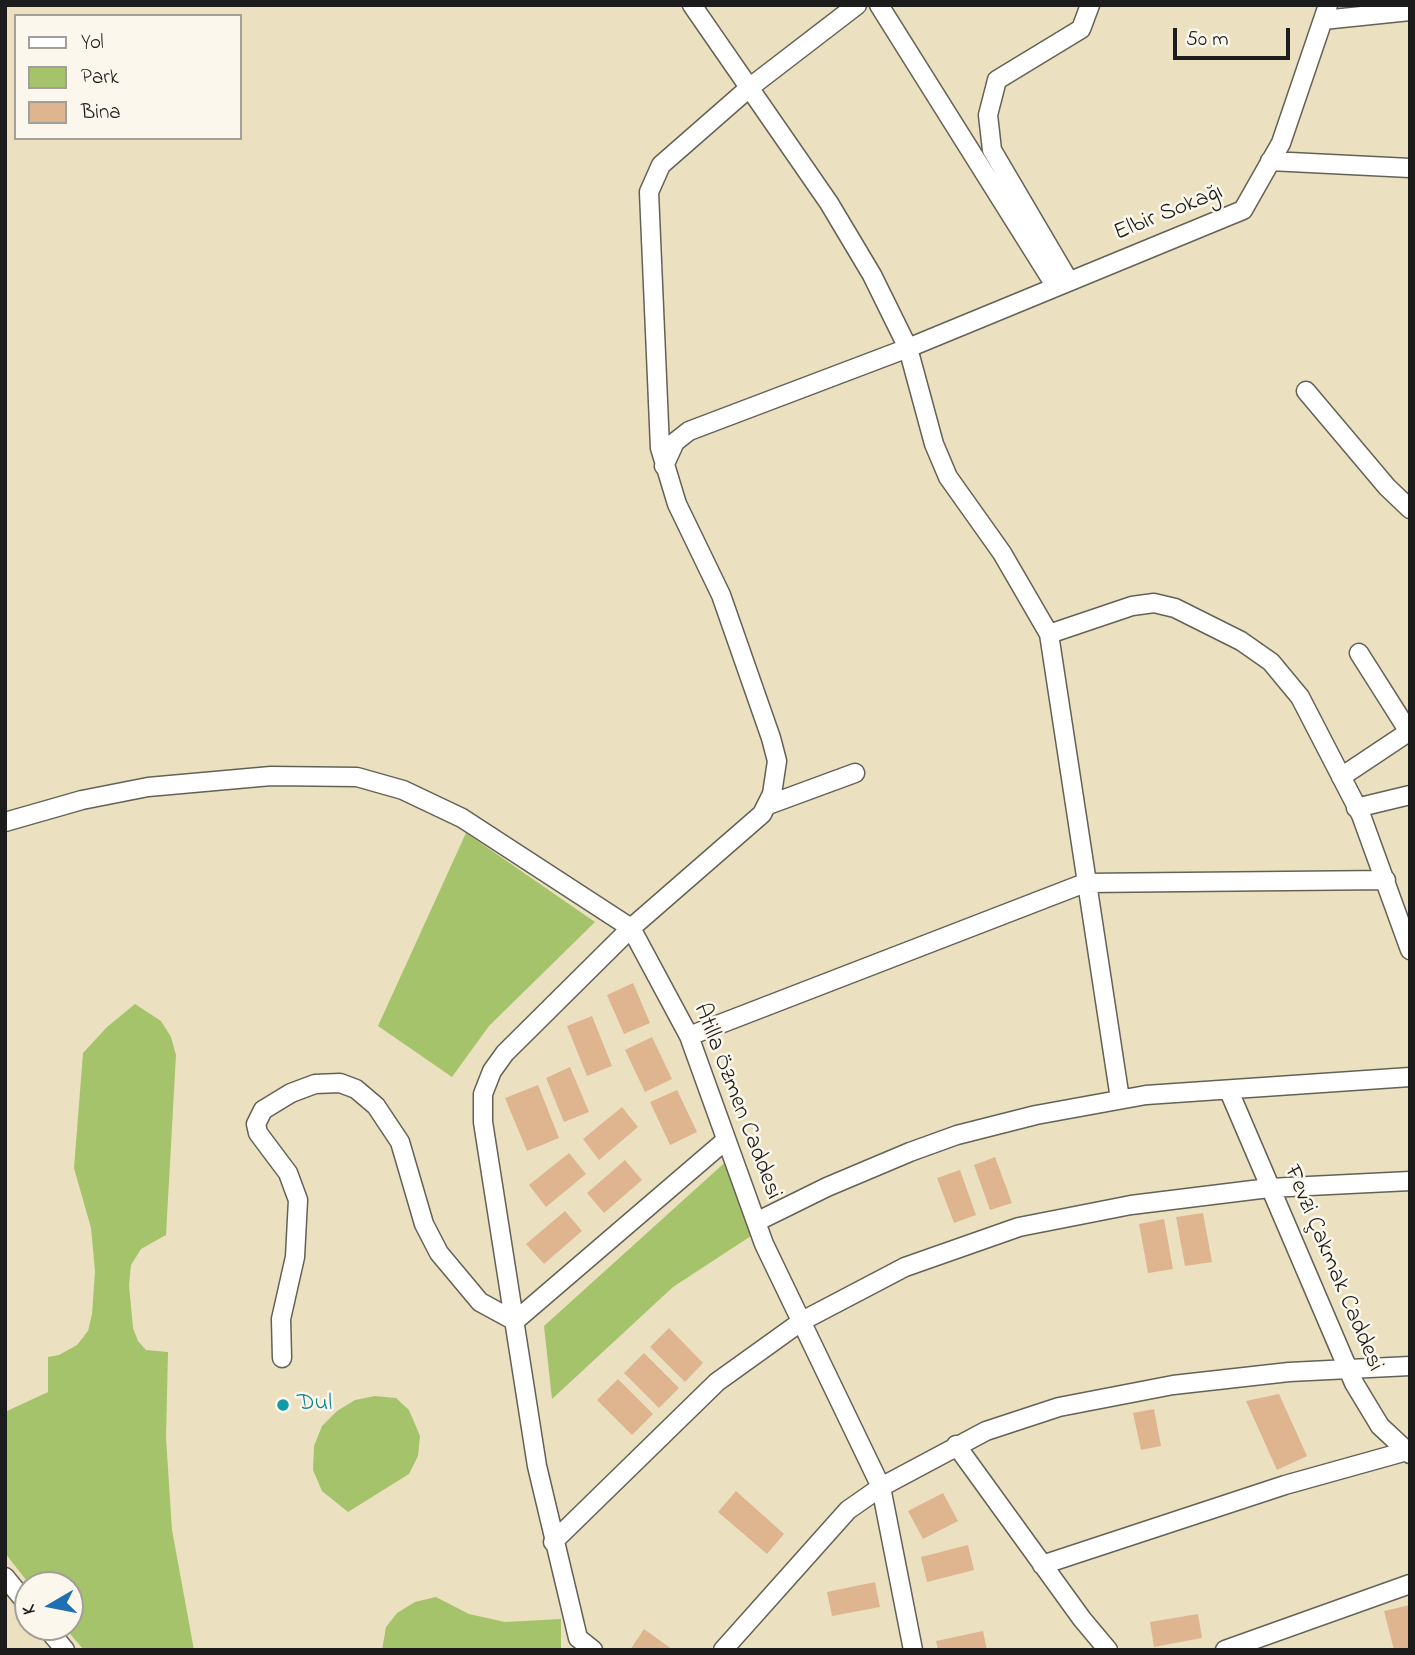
<!DOCTYPE html>
<meta charset="utf-8">
<style>
body{margin:0}
#map{position:relative;width:1415px;height:1655px;overflow:hidden;background:#ebe1c0;font-family:"Indie Flower",sans-serif}
canvas{display:block}
.frame{position:absolute;inset:0;border:7px solid #1c1c1c;pointer-events:none}
.legend{position:absolute;left:14px;top:14px;width:228px;height:126px;box-sizing:border-box;background:#fbf7ec;border:2px solid #a29f99;margin:0;padding:9px 12px;list-style:none;font-size:21px;color:#1c1c1c}
.legend li{display:flex;align-items:center;gap:14px;height:35px}
.legend b{width:35px;border:2px solid #a29f99}
.north{position:absolute;left:14px;top:1571px;width:70px;height:70px;box-sizing:border-box;background:#fbf7ec;border:2px solid #a29f99;border-radius:50%;rotate:260deg;font-size:19px;font-weight:700;line-height:28px;text-align:center;color:#1c1c1c}
.north::after{content:'';display:block;margin:auto;width:24px;height:32px;background:#1f6fb2;clip-path:polygon(50% 0,100% 100%,50% 72%,0 100%)}
.scale{position:absolute;left:1173px;top:28px;width:117px;height:32px;box-sizing:border-box;border:4px solid #1c1c1c;border-top:0;padding-left:9px;font-size:21px;line-height:24px;white-space:nowrap;color:#1c1c1c;-webkit-text-stroke:5px #fbf7ec;paint-order:stroke}
</style>
<div id="map">
<canvas width="1415" height="1655"></canvas>
<div class="frame"></div>
<ul class="legend">
<li><b style="height:9px;background:#fff"></b>Yol</li>
<li><b style="height:19px;background:#a5c36b"></b>Park</li>
<li><b style="height:19px;background:#deb58f"></b>Bina</li>
</ul>
<div class="north">K</div>
<div class="scale">50 m</div>
</div>
<script>
const ctx = document.querySelector('canvas').getContext('2d');
ctx.lineJoin = 'round';
function fill(path, color) { ctx.fillStyle = color; ctx.fill(path, 'evenodd'); }
const poly = rows => new Path2D(rows.map(r => 'M' + r).join(''));
function strokePath(path, color, width, dash) { ctx.strokeStyle = color; ctx.lineWidth = width; ctx.lineCap = dash ? 'butt' : 'round'; ctx.setLineDash(dash || []); ctx.stroke(path); }
function label(font, color, halo, rows, align = 'center') {
  ctx.font = font + ' "Indie Flower",sans-serif'; ctx.lineWidth = 5; ctx.setLineDash([]); ctx.textBaseline = 'middle'; ctx.strokeStyle = halo; ctx.fillStyle = color; for (const [text, x, y, turn = 0] of rows) {
    ctx.save(); ctx.translate(x, y); ctx.rotate((+turn || 0) * Math.PI / 180); ctx.textAlign = isNaN(turn) ? turn : align; if (halo) ctx.strokeText(text, 0, 0); ctx.fillText(text, 0, 0); ctx.restore();
  }
}
const green = poly([
 [466,833,595,922,489,1026,452,1077,378,1026],
 [135,1004,161,1021,171,1037,176,1055,166,1235,141,1249,131,1265,129,1285,133,1328,138,1341,146,1350,168,1352,166,1438,172,1530,194,1650,84,1650,64,1627,70,1627,70,1585,30,1585,5,1553,5,1412,48,1392,48,1357,59,1355,77,1345,88,1331,92,1314,95,1271,91,1228,74,1168,83,1053,107,1027],
 [731,1157,754,1234,673,1287,552,1399,544,1326],
 [375,1396,396,1398,409,1410,420,1436,418,1456,409,1474,348,1512,322,1491,313,1470,314,1446,322,1426,337,1411,355,1400],
 [436,1597,469,1614,505,1622,561,1619,561,1650,382,1650,386,1627,397,1613,415,1602]
]);
const building = poly([
 [633,983,650,1023,624,1034,607,995],
 [592,1016,612,1066,587,1076,567,1026],
 [652,1037,672,1079,645,1092,625,1050],
 [570,1067,589,1112,564,1122,546,1078],
 [538,1085,559,1138,527,1151,505,1098],
 [677,1090,697,1132,670,1145,650,1102],
 [622,1107,638,1127,599,1160,583,1139],
 [569,1153,586,1174,546,1207,529,1185],
 [995,1157,1012,1203,990,1210,974,1165],
 [625,1160,642,1180,604,1213,587,1193],
 [960,1170,976,1215,954,1223,937,1178],
 [565,1211,582,1231,544,1264,526,1244],
 [1203,1213,1212,1262,1185,1266,1176,1217],
 [1164,1219,1173,1269,1148,1273,1139,1224],
 [669,1328,703,1363,685,1382,650,1347],
 [644,1353,679,1388,659,1408,624,1373],
 [618,1379,653,1414,632,1435,597,1400],
 [1279,1394,1307,1456,1277,1470,1246,1401],
 [1154,1409,1161,1446,1141,1450,1133,1413],
 [736,1491,784,1534,767,1554,718,1512],
 [943,1493,958,1521,923,1539,908,1511],
 [968,1545,974,1570,927,1582,921,1557],
 [875,1582,880,1607,832,1616,827,1592],
 [1410,1605,1410,1650,1394,1650,1384,1611],
 [1198,1614,1202,1638,1154,1647,1150,1622],
 [644,1629,673,1650,630,1650],
 [983,1631,987,1650,938,1650,936,1641]
]);
const minor = poly([
 [692,5,829,203,872,275,908,348,934,444,948,477,1002,553,1049,634,1120,1099],
 [879,5,1056,287],
 [1323,20,1410,11],
 [1270,161,1410,168],
 [1069,281,992,150,988,115,997,80,1081,29,1090,5],
 [1306,391,1387,487,1410,509],
 [664,466,675,442,689,431,908,348,1243,210,1281,143,1328,5],
 [1049,634,1132,606,1154,603,1175,608,1241,641,1271,662,1300,697,1361,815,1410,950],
 [1359,653,1409,732],
 [1341,777,1410,731],
 [768,805,855,773],
 [1356,808,1410,795],
 [5,822,82,800,148,787,271,776,357,777,403,790,462,818,631,928,689,1036,764,1244,881,1487,913,1650],
 [689,1036,1085,883,1386,880],
 [1229,1091,1354,1383,1380,1426,1410,1454],
 [756,1222,827,1187,910,1152,957,1135,1036,1115,1146,1095,1410,1077],
 [282,1358,281,1319,295,1257,298,1200,288,1173,258,1133,256,1124,263,1110,291,1093,315,1084,340,1083,356,1089,376,1106,400,1142,424,1224,439,1253,480,1302,515,1321,726,1140],
 [956,1445,1082,1619,1108,1650],
 [553,1542,717,1382,802,1321,905,1267,1019,1227,1131,1205,1269,1188,1410,1181],
 [1042,1565,1285,1485,1407,1451],
 [5,1577,28,1605],
 [46,1627,65,1650],
 [593,1650,578,1638,537,1466,483,1122,483,1094,492,1071,505,1053,631,928,762,814,772,794,777,761,771,738,721,595,677,504,660,448,649,192,661,165,749,88,857,5],
 [723,1650,848,1510,881,1487,986,1431,1059,1407,1173,1385,1289,1372,1410,1366],
 [1225,1650,1410,1584]
]);
const markers = [
 [283,1405,7,"#0f9aa8"]
];
const streetNames = [
 ["Elbir Sokağı",1169,214,-22],
 ["Atilla Özmen Caddesi",736,1102,69],
 ["Fevzi Çakmak Caddesi",1332,1269,67]
];
const cultureNames = [
 ["Dul",297,1405]
];
fill(green, '#a5c36b');
fill(building, '#deb58f');
strokePath(minor, '#646155', 21);
strokePath(minor, '#fff', 18);
for (const [x, y, r, color] of markers) { const dot = new Path2D(); dot.arc(x, y, r, 0, 2 * Math.PI); ctx.fillStyle = color; ctx.fill(dot); strokePath(dot, '#fbf7ec', 2.5); }
label('24px', '#1c1c1c', '#fbf7ec', streetNames);
label('24px', '#0d838f', '#fbf7ec', cultureNames, 'left');
</script>
